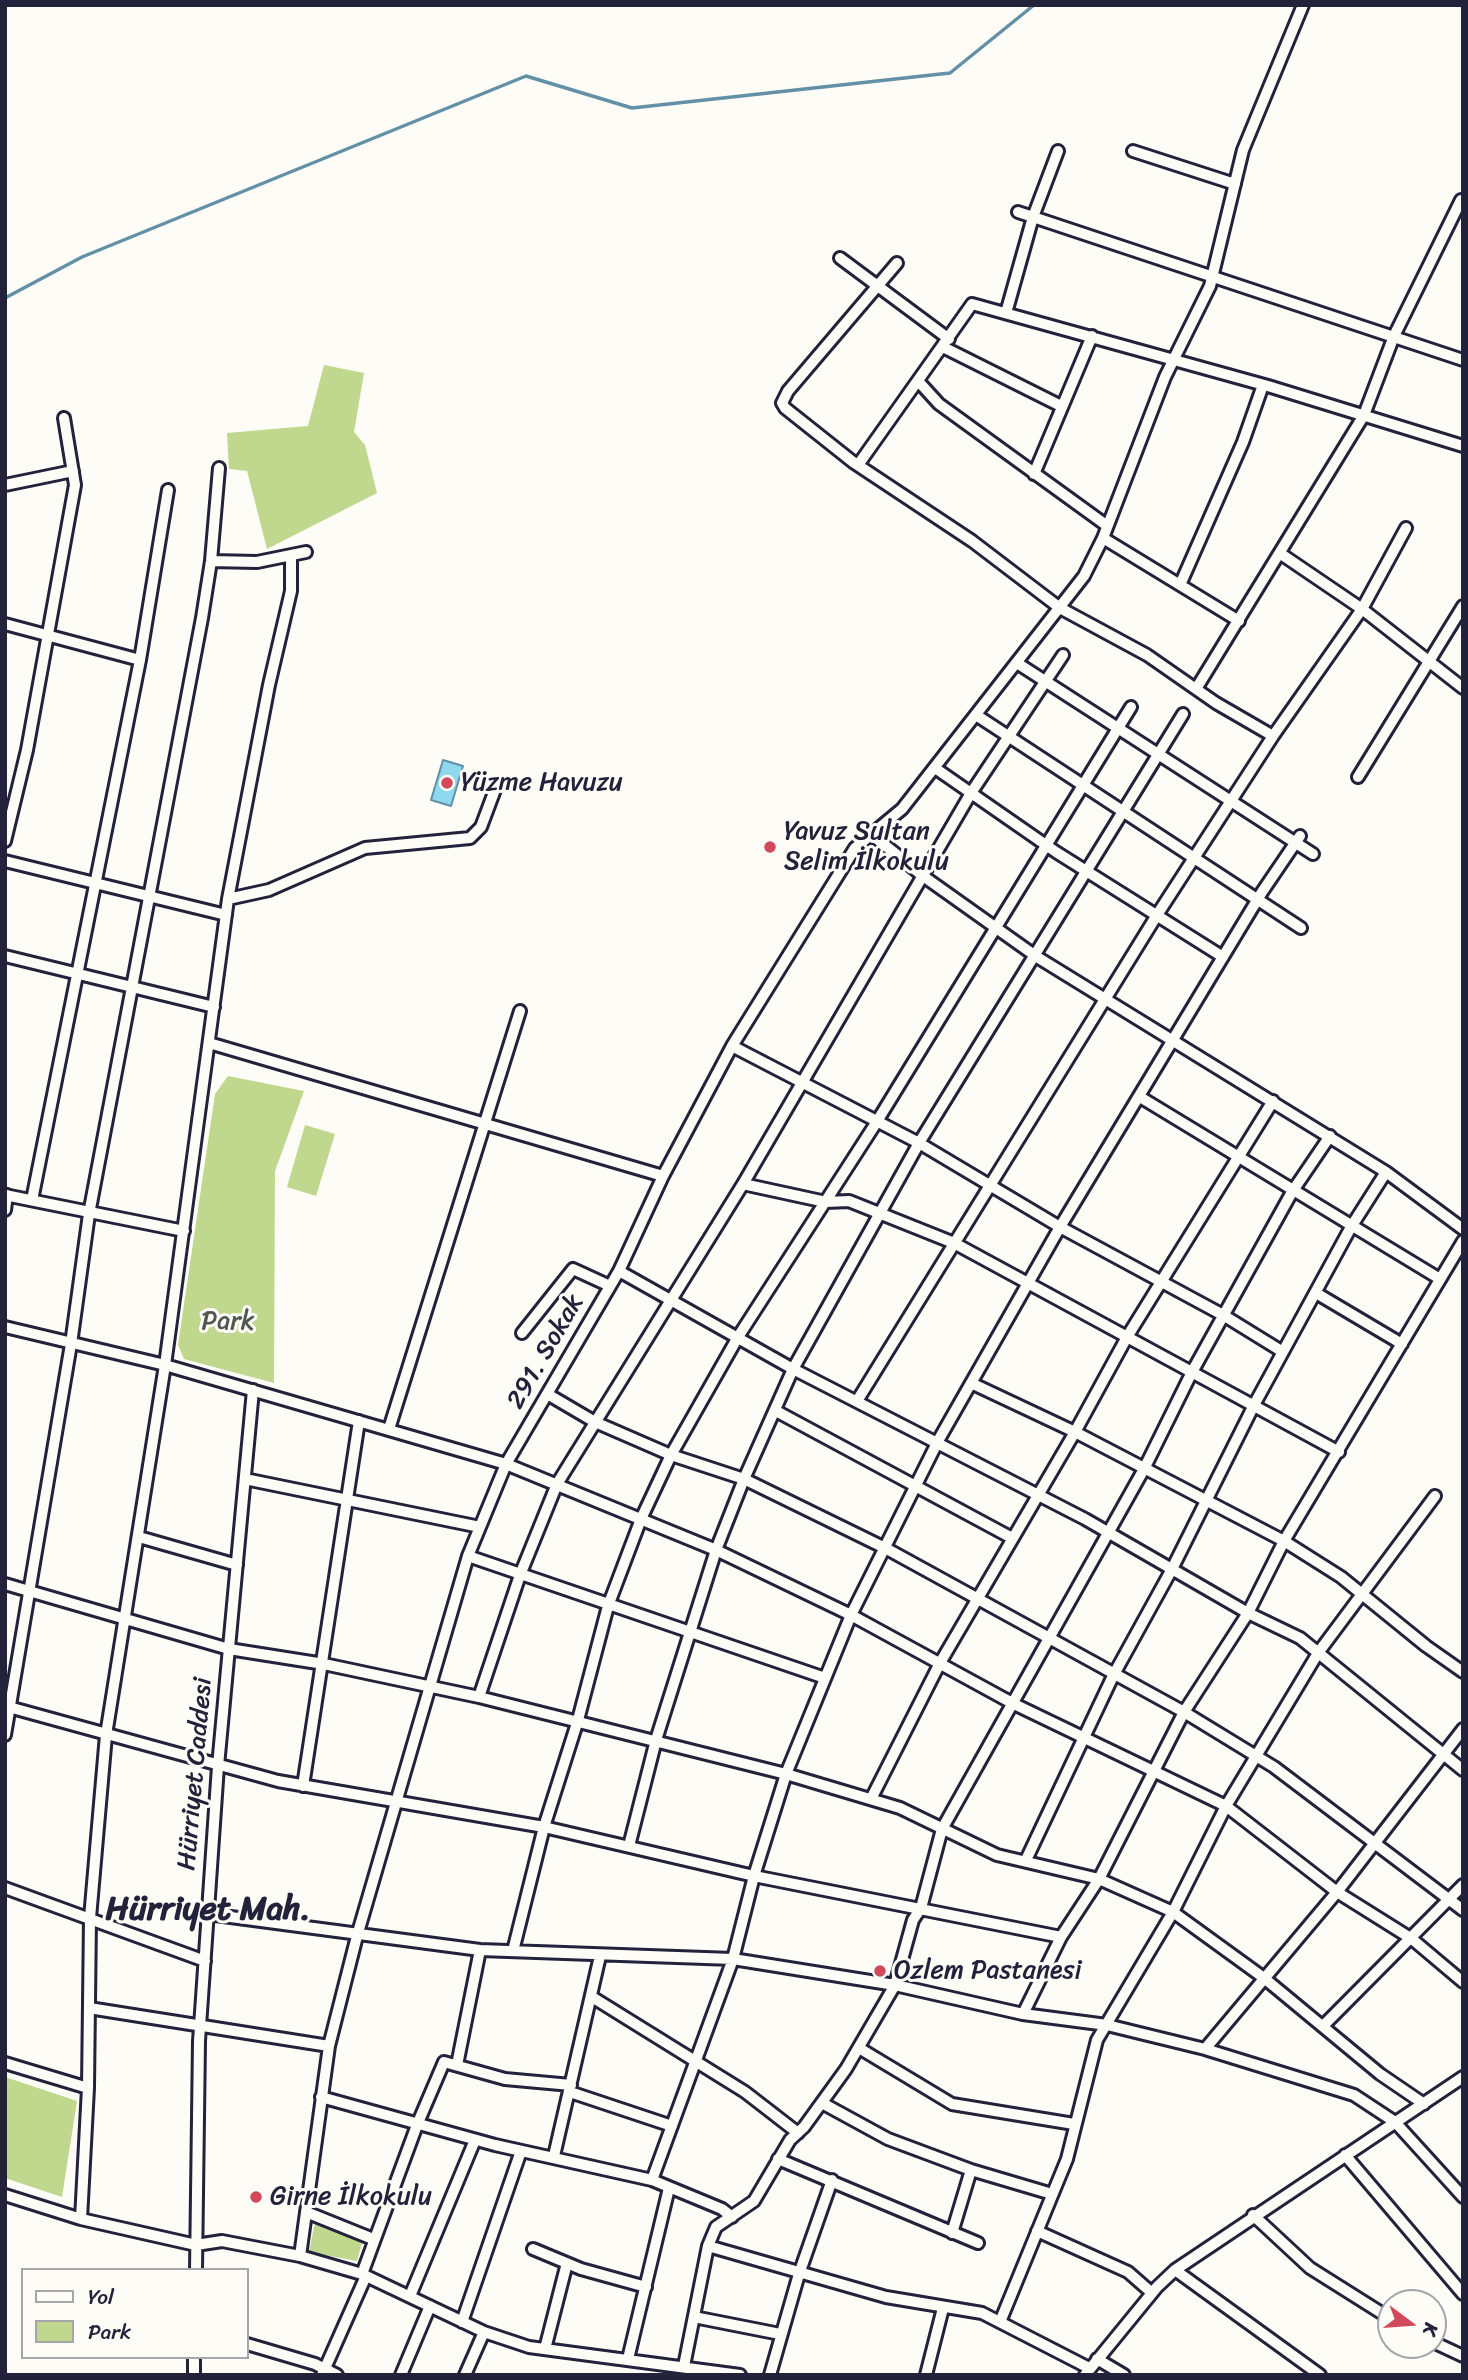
<!DOCTYPE html>
<meta charset="utf-8">
<style>
body{margin:0}
#map{position:relative;width:1468px;height:2380px;overflow:hidden;background:#fdfcf7;font-family:Sriracha,sans-serif}
canvas{display:block}
.frame{position:absolute;inset:0;border:7px solid #22223b;pointer-events:none}
.legend{position:absolute;left:21px;top:2268px;width:228px;height:91px;box-sizing:border-box;background:#fdfcf7;border:2px solid #a5a5ac;margin:0;padding:9px 12px;list-style:none;font-size:21px;color:#22223b}
.legend li{display:flex;align-items:center;gap:14px;height:35px}
.legend b{width:35px;border:2px solid #a5a5ac}
.north{position:absolute;left:1377px;top:2289px;width:70px;height:70px;box-sizing:border-box;background:#fdfcf7;border:2px solid #a5a5ac;border-radius:50%;rotate:106deg;font-size:19px;font-weight:700;line-height:28px;text-align:center;color:#22223b}
.north::after{content:'';display:block;margin:auto;width:24px;height:32px;background:#d1495b;clip-path:polygon(50% 0,100% 100%,50% 72%,0 100%)}
</style>
<div id="map">
<canvas width="1468" height="2380"></canvas>
<div class="frame"></div>
<ul class="legend">
<li><b style="height:9px;background:#fdfcf7"></b>Yol</li>
<li><b style="height:19px;background:#c0d78e"></b>Park</li>
</ul>
<div class="north">K</div>
</div>
<script>
const ctx = document.querySelector('canvas').getContext('2d');
ctx.lineJoin = 'round';
function fill(path, color) { ctx.fillStyle = color; ctx.fill(path, 'evenodd'); }
const poly = rows => new Path2D(rows.map(r => 'M' + r).join(''));
function strokePath(path, color, width, dash) { ctx.strokeStyle = color; ctx.lineWidth = width; ctx.lineCap = dash ? 'butt' : 'round'; ctx.setLineDash(dash || []); ctx.stroke(path); }
function label(font, color, halo, rows, align = 'center') {
  ctx.font = font + ' Sriracha,sans-serif'; ctx.lineWidth = 6; ctx.setLineDash([]); ctx.textBaseline = 'middle'; ctx.strokeStyle = halo; ctx.fillStyle = color; for (const [text, x, y, turn = 0] of rows) {
    ctx.save(); ctx.translate(x, y); ctx.rotate((+turn || 0) * Math.PI / 180); ctx.textAlign = isNaN(turn) ? turn : align; if (halo) ctx.strokeText(text, 0, 0); ctx.fillText(text, 0, 0); ctx.restore();
  }
}
const green = poly([
 [324,365,364,373,354,432,365,445,377,493,267,549,247,471,229,469,227,433,308,426],
 [228,1076,304,1091,275,1171,274,1383,184,1359,178,1345,215,1094],
 [305,1125,335,1134,316,1196,287,1187],
 [5,2077,77,2101,62,2197,5,2178],
 [315,2222,362,2243,357,2261,309,2252]
]);
const water = poly([
 [443,760,463,766,451,806,431,800,443,760]
]);
const stream = poly([
 [5,298,82,257,526,76,632,108,950,73,1034,5]
]);
const minor = poly([
 [1133,151,1235,184],
 [1018,212,1463,360],
 [840,258,949,339],
 [897,263,788,391,782,403,785,408,853,462,972,541,1060,608,1147,655,1216,703,1273,736],
 [1006,313,1033,217,1058,151],
 [943,347,1061,406],
 [919,382,939,404,1106,525],
 [858,465,972,304,1268,386,1463,446],
 [1034,474,1092,336],
 [5,485,73,471],
 [1103,538,1239,621],
 [1281,554,1362,609,1463,688],
 [211,561,257,562,306,552],
 [1180,585,1243,442,1263,385],
 [5,624,140,660],
 [1017,663,1313,854],
 [1196,689,1364,415,1394,336,1461,200],
 [976,715,1301,928],
 [935,768,1056,852,1223,957],
 [1358,777,1463,606],
 [871,834,923,876,1037,957,1386,1172,1463,1229],
 [5,841,27,750,75,485,64,418],
 [5,861,226,915],
 [228,899,269,890,365,848,470,838,481,827,496,787],
 [5,956,214,1007],
 [209,1043,663,1176],
 [732,1046,919,1143,1060,1227,1223,1315,1283,1352],
 [1140,1097,1440,1279],
 [743,1184,826,1202,849,1201,954,1243,1339,1452],
 [5,1195,184,1231],
 [32,1200,140,660,168,490],
 [5,1210,7,1195],
 [619,1271,793,1369,1085,1519,1248,1613,1300,1638,1463,1770],
 [1316,1293,1402,1344],
 [5,1327,165,1365,506,1464,716,1550,851,1615,1014,1704,1226,1806,1337,1892,1412,1939,1463,1982],
 [522,1333,573,1269,610,1286],
 [971,1383,1075,1432,1284,1541,1341,1577,1426,1646,1463,1672],
 [549,1395,595,1422,671,1455,744,1479,887,1549,1184,1712,1274,1767,1463,1910],
 [857,1401,1157,915,1273,736,1362,609,1406,528],
 [776,1411,1012,1538],
 [389,1429,520,1011],
 [245,1479,480,1527],
 [139,1537,237,1565],
 [468,1556,825,1678],
 [5,1584,229,1649,324,1664,479,1697,786,1774,900,1808,997,1855,1099,1879,1173,1912,1264,1978,1380,2074,1424,2104],
 [479,1697,520,1575,557,1484,743,1184,971,793,1063,655],
 [5,1706,278,1781,544,1827,754,1876,1061,1937],
 [5,1735,71,1344,89,1214,202,618,211,561,219,468],
 [303,1786,359,1421],
 [871,1799,940,1663,1075,1432,1127,1337,1273,1101],
 [629,1846,656,1740,716,1550,744,1479,793,1369,919,1143,1183,714],
 [1026,1860,1113,1676,1172,1569,1254,1405,1351,1227,1386,1172],
 [5,1888,205,1961],
 [208,1914,480,1950,733,1959,895,1985,1023,2014,1107,2025,1205,2049,1354,2095,1395,2122,1463,2197],
 [513,1951,544,1827,578,1720,608,1606,641,1519,671,1455,738,1337,876,1123,1131,707],
 [592,1997,745,2092,798,2133],
 [89,2008,329,2046],
 [1023,2014,1061,1937,1099,1879,1184,1712,1248,1613,1284,1541,1463,1241],
 [1323,2026,1463,1885],
 [859,2048,952,2104,1074,2124],
 [1205,2049,1337,1892,1463,1729],
 [5,2063,88,2088],
 [457,2065,480,1950],
 [570,2092,672,2126],
 [321,2097,495,2145,652,2180,722,2209,732,2217],
 [822,2103,888,2139,971,2170,1052,2194],
 [1345,2155,1463,2294],
 [554,2156,600,1956],
 [778,2159,978,2243],
 [652,2180,733,1959,754,1876,786,1774,851,1615,938,1441,1060,1227,1262,892,1300,836],
 [5,2195,81,2219,196,2245,222,2241,300,2256,362,2274,484,2332,529,2347,740,2375],
 [306,2212,373,2239],
 [1253,2215,1310,2268,1391,2319],
 [81,2219,88,2088,90,1918,106,1735,165,1365,228,899,269,685,291,591,291,557],
 [1037,2231,1128,2272,1152,2293],
 [952,2233,971,2170],
 [708,2246,886,2297,982,2313,1089,2368],
 [533,2249,581,2269,646,2287],
 [300,2256,329,2046,357,1936,468,1556,506,1464,619,1271,663,1176,732,1046,855,848,902,809,1084,576,1103,538,1165,377,1210,286,1243,150,1303,5],
 [196,2270,199,2041,218,1766,253,1390],
 [1175,2270,1320,2375],
 [362,2274,417,2125,444,2062,505,2079,571,2085],
 [410,2296,475,2140],
 [694,2317,780,2334],
 [462,2322,521,2151],
 [1000,2322,1067,2159,1097,2040,1173,1912,1226,1806,1318,1653,1435,1496],
 [1433,2342,1463,2356],
 [247,2344,315,2364,337,2375],
 [545,2349,567,2263],
 [628,2359,669,2188],
 [1097,2359,1124,2375],
 [684,2366,708,2246,716,2227,754,2201,790,2140,804,2127,846,2069,895,1985,913,1920,921,1908,942,1829,1144,1469,1192,1372,1292,1192,1330,1136],
 [194,2375,194,2357],
 [322,2375,366,2276],
 [401,2375,430,2306],
 [465,2375,484,2332],
 [770,2375,799,2274,832,2180],
 [926,2375,943,2308],
 [1085,2375,1157,2287,1175,2270,1463,2077]
]);
const markers = [
 [447,783,7,"#d1495b"],
 [770,847,7,"#d1495b"],
 [880,1971,7,"#d1495b"],
 [256,2197,7,"#d1495b"]
];
const poiNames = [
 ["Yüzme Havuzu",461,783],
 ["Yavuz Sultan",784,832],
 ["Selim İlkokulu",784,862],
 ["Ozlem Pastanesi",894,1971],
 ["Girne İlkokulu",270,2197]
];
const parkNames = [
 ["Park",228,1322]
];
const streetNames = [
 ["291. Sokak",546,1352,-60],
 ["Hürriyet Caddesi",196,1774,-85]
];
const districtNames = [
 ["Hürriyet Mah.",208,1911]
];
fill(green, '#c0d78e');
fill(water, '#8ed9ef');
strokePath(water, '#6390a7', 2);
strokePath(stream, '#6390a7', 3.5);
strokePath(minor, '#22223b', 16);
strokePath(minor, '#fdfcf7', 10);
for (const [x, y, r, color] of markers) { const dot = new Path2D(); dot.arc(x, y, r, 0, 2 * Math.PI); ctx.fillStyle = color; ctx.fill(dot); strokePath(dot, '#fdfcf7', 2.5); }
label('26px', '#22223b', '#fdfcf7', poiNames, 'left');
label('26px', '#515854', '#fdfcf7', parkNames);
label('26px', '#22223b', '#fdfcf7', streetNames);
label('bold 33px', '#22223b', '#fdfcf7', districtNames);
</script>
